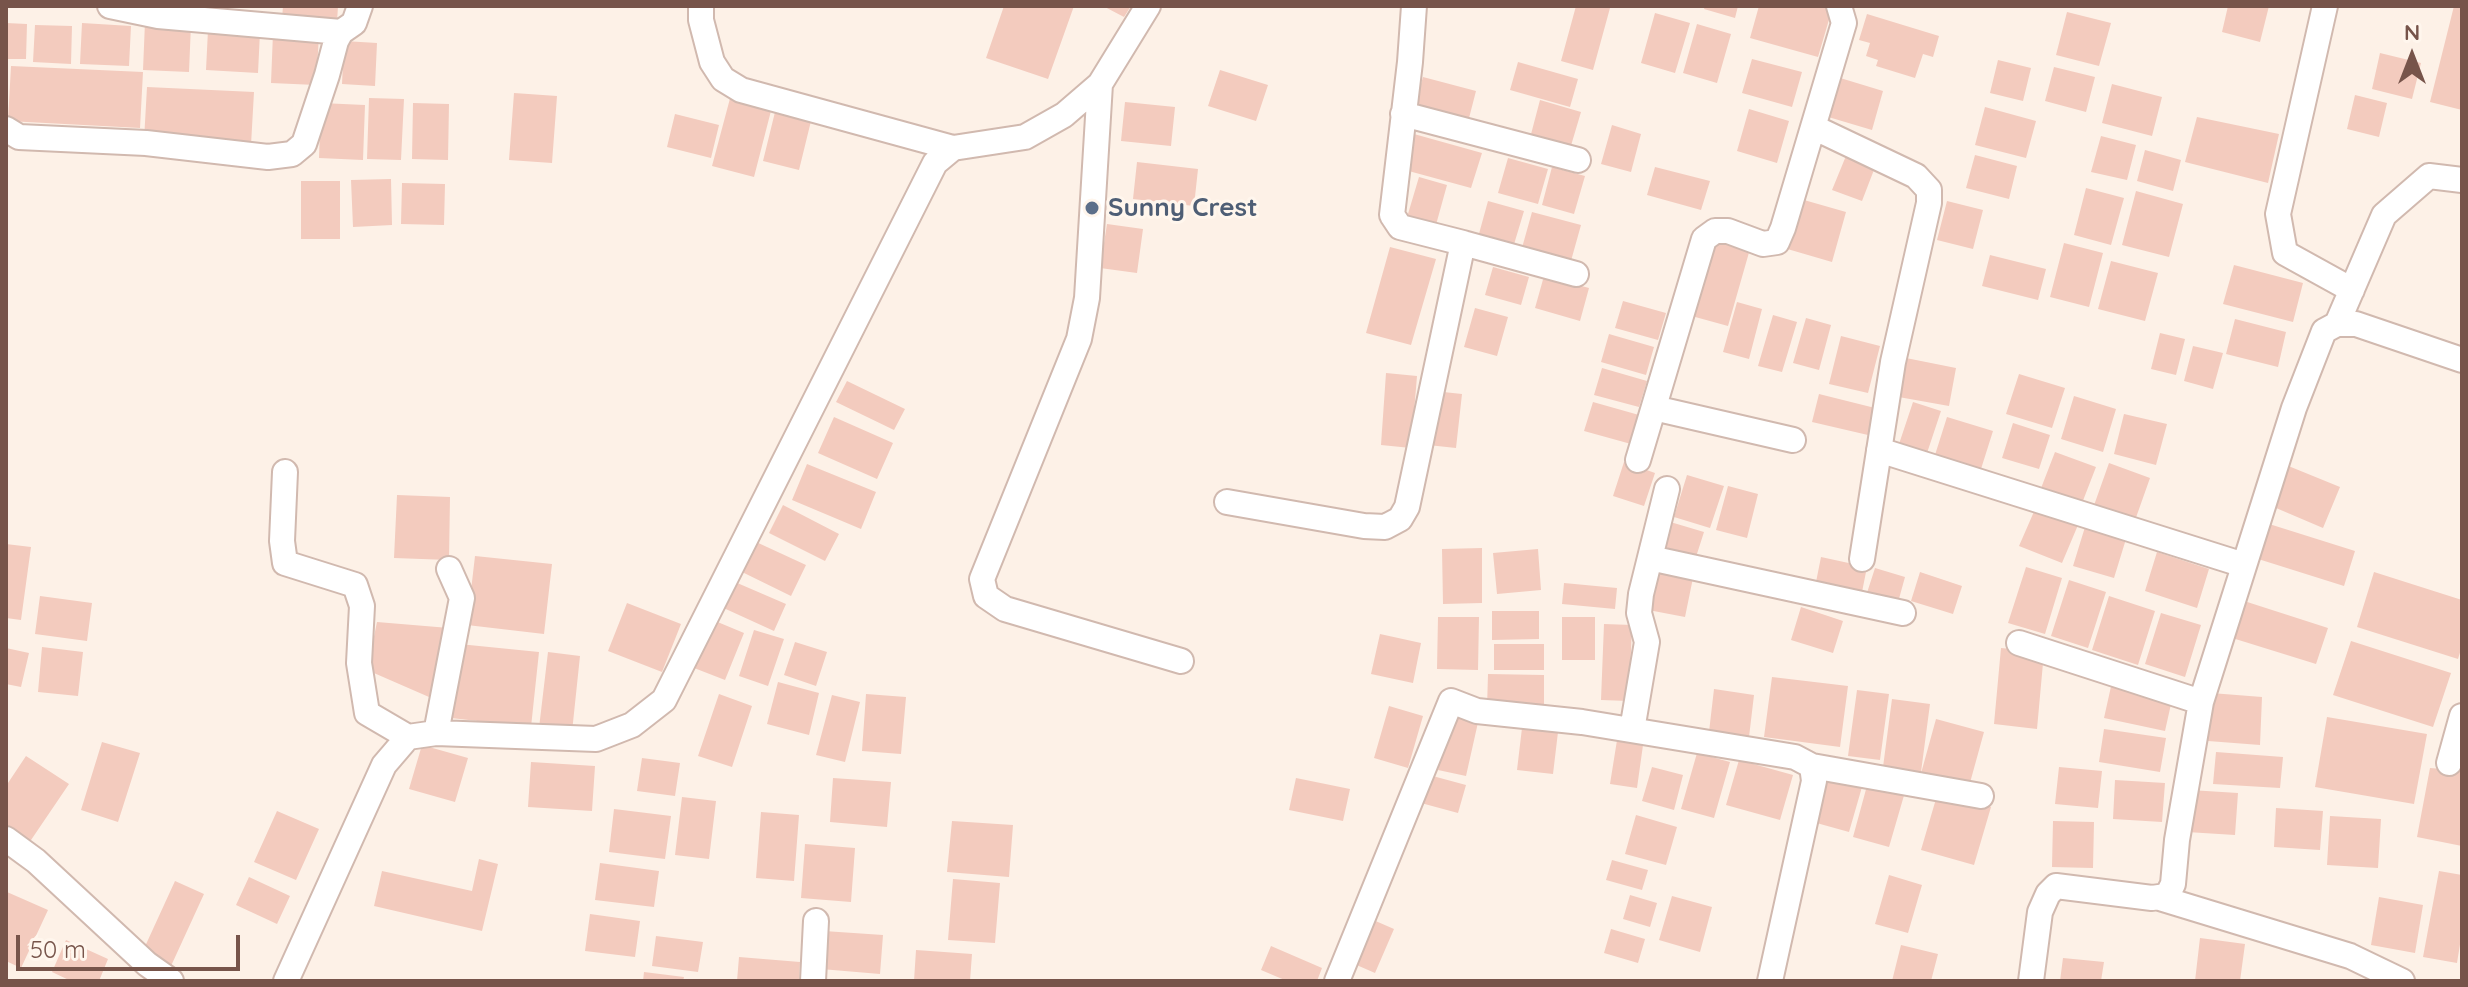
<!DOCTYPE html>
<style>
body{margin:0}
#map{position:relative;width:2468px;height:987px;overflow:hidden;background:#fdf1e7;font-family:Quicksand,sans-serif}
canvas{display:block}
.frame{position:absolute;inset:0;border:8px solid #77544a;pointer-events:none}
.north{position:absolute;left:2372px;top:16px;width:80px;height:80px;-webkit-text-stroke:6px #fff6ed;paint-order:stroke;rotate:0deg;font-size:22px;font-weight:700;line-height:32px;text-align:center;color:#77544a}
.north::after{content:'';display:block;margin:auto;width:28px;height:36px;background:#77544a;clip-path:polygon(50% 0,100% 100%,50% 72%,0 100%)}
.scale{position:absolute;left:16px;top:935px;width:224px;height:36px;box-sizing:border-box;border:4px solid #77544a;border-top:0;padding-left:10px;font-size:24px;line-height:28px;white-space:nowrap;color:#77544a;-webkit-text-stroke:6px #fff6ed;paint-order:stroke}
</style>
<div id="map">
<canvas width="2468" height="987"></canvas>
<div class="frame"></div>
<div class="north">N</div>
<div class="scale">50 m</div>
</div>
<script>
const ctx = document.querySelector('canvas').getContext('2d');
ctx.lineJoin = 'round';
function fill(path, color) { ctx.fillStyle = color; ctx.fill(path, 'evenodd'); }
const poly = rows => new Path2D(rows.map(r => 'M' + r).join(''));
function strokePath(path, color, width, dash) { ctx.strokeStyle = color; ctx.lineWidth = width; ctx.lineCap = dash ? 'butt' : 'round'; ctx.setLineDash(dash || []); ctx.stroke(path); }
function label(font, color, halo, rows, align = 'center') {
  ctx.font = font + ' Quicksand,sans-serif'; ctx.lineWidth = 6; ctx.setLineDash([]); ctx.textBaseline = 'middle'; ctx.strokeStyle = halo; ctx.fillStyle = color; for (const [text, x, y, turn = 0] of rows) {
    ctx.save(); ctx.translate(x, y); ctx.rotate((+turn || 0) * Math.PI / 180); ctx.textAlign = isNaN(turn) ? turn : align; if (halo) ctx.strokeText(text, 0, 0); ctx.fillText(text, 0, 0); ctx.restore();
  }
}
const building = poly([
 [283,6,338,6,337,22,282,19],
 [1004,6,1074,6,1048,79,986,58],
 [1103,6,1131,6,1124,17],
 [1576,6,1610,8,1593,70,1561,61],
 [1705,6,1738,6,1735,18,1704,9],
 [1759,6,1833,6,1818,57,1750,38],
 [2228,6,2269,6,2260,42,2222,32],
 [2454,6,2462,6,2462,110,2430,102],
 [2067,12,2111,23,2099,66,2056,55],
 [1655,13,1690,23,1675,73,1641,63],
 [1867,14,1939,36,1933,57,1923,54,1915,78,1876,66,1878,60,1866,56,1870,43,1859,40],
 [145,22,191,24,189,72,143,70],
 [6,23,27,24,26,59,6,59],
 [82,23,131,26,129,66,80,64],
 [1697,24,1731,34,1717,83,1683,73],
 [35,25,72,26,71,64,33,62],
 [208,30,260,32,258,73,206,70],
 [273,33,319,35,316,85,271,83],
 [344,41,377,43,375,86,342,84],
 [2380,53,2421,63,2412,99,2372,89],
 [1752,59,1802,72,1792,107,1742,93],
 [1998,60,2031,68,2023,101,1990,93],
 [1518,62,1578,79,1570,107,1510,90],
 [11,66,143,72,140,128,8,121],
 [2054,67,2095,77,2086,112,2045,101],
 [1220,70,1268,85,1256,121,1208,106],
 [1423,77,1476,91,1468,122,1414,107],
 [1837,77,1883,91,1872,130,1825,116],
 [2112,84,2162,97,2152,136,2102,123],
 [147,87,254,92,251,145,144,140],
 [732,91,773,103,754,177,712,166],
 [514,93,557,96,552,163,509,160],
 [2355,95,2387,103,2379,137,2347,129],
 [369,98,404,99,401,160,367,159],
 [1540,100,1581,112,1570,149,1530,138],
 [1125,102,1175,107,1171,146,1121,141],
 [321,103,365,105,363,160,319,158],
 [413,103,449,104,448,160,412,159],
 [1985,107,2036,121,2026,158,1975,145],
 [1749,109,1789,121,1777,163,1737,151],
 [775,112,811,121,799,170,763,161],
 [675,114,719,125,711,158,667,147],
 [2197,117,2279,134,2268,183,2185,162],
 [1612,125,1641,134,1631,172,1601,164],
 [1414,134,1482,153,1471,188,1405,170],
 [2101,136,2136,145,2127,180,2091,172],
 [2145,150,2181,160,2173,191,2137,181],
 [1848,151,1877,162,1862,201,1832,190],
 [1975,155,2017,166,2009,199,1966,188],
 [1508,158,1548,169,1538,204,1498,193],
 [1137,162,1198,169,1194,206,1133,199],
 [1552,167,1585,176,1574,214,1542,205],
 [1655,167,1710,181,1701,210,1647,195],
 [1419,177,1447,185,1434,232,1405,224],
 [391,179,392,225,353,227,351,180],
 [301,181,340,181,340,239,301,239],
 [402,183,445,184,444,225,401,224],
 [2086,188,2124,198,2111,245,2074,235],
 [2136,191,2183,204,2169,257,2122,245],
 [1797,198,1846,212,1832,262,1784,248],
 [1488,201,1524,211,1512,251,1477,241],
 [1947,201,1983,210,1973,249,1937,240],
 [1532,212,1581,225,1569,268,1520,255],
 [1107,224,1143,229,1137,273,1100,268],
 [1710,238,1750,249,1728,326,1688,315],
 [2064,243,2103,253,2089,307,2050,297],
 [1390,247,1436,259,1411,345,1366,333],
 [1990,255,2046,269,2038,300,1982,286],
 [2111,261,2158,273,2145,321,2098,309],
 [2234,265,2303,283,2293,322,2223,304],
 [1493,267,1529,277,1521,305,1485,295],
 [1544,276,1589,288,1580,321,1535,308],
 [1623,301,1666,313,1658,340,1615,328],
 [1737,302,1762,309,1749,359,1723,352],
 [1475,308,1508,317,1497,356,1464,347],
 [1773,315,1797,322,1782,372,1758,366],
 [1806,318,1831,325,1819,370,1793,363],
 [2235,319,2286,332,2278,367,2226,354],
 [2160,333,2185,339,2176,375,2151,369],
 [1609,334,1654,347,1646,375,1601,362],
 [1841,336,1880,346,1868,393,1829,384],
 [2193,346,2223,353,2213,389,2184,381],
 [1901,357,1956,368,1949,406,1893,396],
 [1602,368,1647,381,1639,407,1594,395],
 [1386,373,1417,376,1411,448,1381,445],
 [2019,374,2065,388,2052,428,2006,414],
 [847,381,905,409,894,430,836,402],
 [1434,391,1462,394,1456,448,1428,445],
 [1819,394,1875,408,1868,435,1812,422],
 [2074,396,2116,409,2103,452,2061,439],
 [1593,402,1639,415,1631,444,1584,431],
 [1913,402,1941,411,1926,456,1898,447],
 [2124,414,2167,424,2156,465,2114,454],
 [834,417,893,443,877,479,818,453],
 [1947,417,1993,431,1981,469,1935,455],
 [2013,423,2050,435,2039,469,2002,458],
 [2055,452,2096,467,2079,511,2038,496],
 [1624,462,1655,473,1644,506,1613,496],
 [2109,463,2150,478,2133,526,2092,511],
 [807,464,876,492,861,529,792,500],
 [2286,465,2340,487,2323,528,2269,505],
 [1687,475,1724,486,1710,528,1674,517],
 [1728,486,1758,494,1747,538,1716,530],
 [397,495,450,497,449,560,394,558],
 [783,505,839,534,825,561,769,533],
 [2036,507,2078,525,2062,563,2019,546],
 [1667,521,1704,532,1695,560,1658,548],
 [2266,523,2355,551,2344,586,2255,558],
 [2085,527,2126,539,2114,578,2073,566],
 [754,541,806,565,791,596,740,571],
 [6,544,31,547,21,620,6,618],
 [1482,548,1482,603,1443,604,1442,549],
 [1538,549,1541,590,1497,594,1493,553],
 [2157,552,2209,569,2197,608,2145,591],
 [475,556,552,564,544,634,467,625],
 [1821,557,1867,567,1861,597,1815,587],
 [1652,565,1694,573,1685,617,1643,609],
 [2026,567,2062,578,2045,634,2008,623],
 [1875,568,1905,577,1897,606,1866,596],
 [1920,572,1962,586,1953,614,1911,601],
 [2374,572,2462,600,2462,646,2458,659,2357,627],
 [728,579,786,604,774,631,717,605],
 [2069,580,2106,592,2088,648,2051,636],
 [1564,583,1617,588,1615,609,1562,604],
 [40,596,92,603,87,641,35,634],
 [2109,596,2155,611,2138,665,2092,650],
 [2241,600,2328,628,2316,664,2229,637],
 [627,603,681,624,662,672,608,651],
 [1801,607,1843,621,1833,653,1791,640],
 [1492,611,1539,611,1539,639,1492,640],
 [2161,613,2201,625,2185,677,2145,664],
 [1438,617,1479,617,1478,670,1437,669],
 [1562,617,1595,617,1595,660,1562,660],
 [708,618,744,633,725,680,689,666],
 [377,622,449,628,429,697,367,670],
 [1604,624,1632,625,1629,701,1601,700],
 [754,630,784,639,768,686,739,676],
 [1380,634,1421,643,1413,683,1371,674],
 [2351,641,2451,673,2433,727,2333,695],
 [795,642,827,652,816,686,784,675],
 [459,644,539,652,531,727,451,718],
 [1494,644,1544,644,1544,670,1494,670],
 [42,647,83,652,78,696,38,692],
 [6,648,29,653,21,687,6,684],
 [2001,648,2044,652,2037,729,1994,724],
 [548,652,580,656,572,732,539,728],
 [1488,674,1544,675,1544,709,1487,708],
 [1772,677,1848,686,1840,747,1764,737],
 [778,682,819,693,809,735,767,724],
 [2112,682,2173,695,2165,731,2104,718],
 [1714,689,1754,695,1749,737,1709,732],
 [1857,690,1889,694,1880,760,1848,756],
 [2211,693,2262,697,2260,745,2208,741],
 [719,694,752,706,732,767,698,756],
 [866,694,906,697,901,754,862,751],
 [832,695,860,702,845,762,816,755],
 [1892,699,1930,704,1921,772,1883,767],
 [1389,706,1423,716,1408,768,1374,758],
 [1451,711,1479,718,1466,776,1438,770],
 [2327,717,2427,734,2414,804,2315,787],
 [1936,719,1984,732,1968,790,1920,777],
 [1522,728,1558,732,1553,774,1517,770],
 [2104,729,2166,738,2160,772,2099,762],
 [1618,734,1644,738,1637,788,1610,784],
 [102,742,140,753,118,822,81,810],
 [422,745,468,758,455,802,409,789],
 [2462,750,2462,846,2417,837,2430,768,2455,770],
 [2216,752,2283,757,2280,788,2213,784],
 [1697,753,1730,762,1714,818,1681,809],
 [26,756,69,784,29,843,6,827,6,786],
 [642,758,680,763,675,796,637,791],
 [1739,760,1793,775,1780,820,1726,805],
 [531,762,595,766,592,811,528,807],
 [1652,767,1683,775,1674,810,1642,801],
 [2059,767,2102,771,2098,808,2055,804],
 [1429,775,1466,785,1458,813,1421,803],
 [833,778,891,782,887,827,830,822],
 [1296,778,1350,789,1343,821,1289,810],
 [1825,778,1862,787,1849,832,1813,822],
 [2115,780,2165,783,2162,822,2113,819],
 [1868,782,1905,792,1889,847,1853,837],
 [2190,790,2238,793,2235,835,2187,832],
 [1938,792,1991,807,1974,865,1921,850],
 [682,797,716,801,709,859,675,855],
 [2276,808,2323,811,2320,850,2274,847],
 [614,809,671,816,665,859,609,852],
 [277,811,319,829,296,880,254,862],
 [761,812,799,815,794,881,756,878],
 [1636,815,1677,827,1666,865,1625,854],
 [2330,816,2381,819,2378,868,2327,865],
 [952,821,1013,825,1009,877,947,872],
 [2053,821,2094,822,2093,868,2052,867],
 [805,844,855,848,851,902,801,898],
 [479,859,498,864,482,931,374,906,382,871,472,891],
 [1612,860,1648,870,1642,890,1606,880],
 [600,863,659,871,654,907,595,900],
 [2439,871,2462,875,2462,932,2457,963,2423,957],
 [1889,875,1922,885,1908,933,1875,924],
 [249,877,290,896,277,924,236,905],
 [953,879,1000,883,995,943,948,940],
 [175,881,204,894,171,966,142,953],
 [7,892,48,910,21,968,6,961],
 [1630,895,1657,903,1650,927,1623,919],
 [1672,896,1712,907,1700,952,1659,940],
 [2379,897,2423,905,2415,953,2371,945],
 [590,914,640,921,635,957,585,951],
 [1371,919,1394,929,1375,973,1352,963],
 [1611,929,1645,939,1638,963,1604,953],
 [824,931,883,935,880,974,821,969],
 [656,936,703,942,698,972,652,966],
 [2200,938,2245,944,2240,981,2195,981],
 [66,940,108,959,99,981,71,981,52,972],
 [1901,945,1938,954,1931,981,1892,981],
 [1271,946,1322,968,1317,981,1287,981,1261,970],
 [916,950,972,954,970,981,914,981],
 [739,957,800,962,799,981,737,981],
 [2063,958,2104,962,2101,981,2060,981],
 [644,972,684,977,683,981,643,981]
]);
const minor = poly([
 [110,6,158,16,341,32],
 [701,6,701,20,712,62,723,79,741,90,953,148],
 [2325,6,2278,214,2285,253,2352,290],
 [1100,84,1087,298,1079,339,982,579,986,596,1005,609,1181,661],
 [1403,114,1578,160],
 [1813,127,1916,176,1929,190,1929,203,1893,362,1862,559],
 [6,129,19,137,146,143,268,157,292,154,304,144,327,75,336,41,341,32,354,23,360,6],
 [1463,243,1576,274],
 [2337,324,2384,215,2429,176,2462,180],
 [1654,408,1793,440],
 [1879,450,2244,565],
 [1638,460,1704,239,1715,231,1728,231,1763,244,1777,242,1783,228,1844,23,1839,6],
 [285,472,282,541,285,563,355,585,362,606,359,663,367,713,408,737],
 [1227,502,1364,526,1385,527,1400,519,1407,507,1463,243,1400,227,1392,215,1410,62,1414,6],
 [1650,558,1903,613],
 [2019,643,2201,702],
 [1632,730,1647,642,1639,613,1641,594,1667,489],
 [436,733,462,598,449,569],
 [2449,763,2462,716],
 [1812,766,1981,796],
 [6,839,36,861,147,964,171,981],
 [2160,898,2350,956,2402,981],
 [286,981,384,765,408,737,436,733,596,739,632,725,664,700,935,163,953,148,1025,137,1064,115,1100,84,1148,6],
 [813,981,816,921],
 [1337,981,1451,701,1477,711,1582,722,1795,757,1812,766,1814,781,1770,981],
 [2031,981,2040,912,2048,894,2056,886,2152,898,2166,896,2169,892,2173,884,2177,840,2201,702,2294,408,2324,331,2337,324,2356,324,2462,360]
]);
const markers = [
 [1092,208,8,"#5c6f8a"]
];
const serviceNames = [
 ["Sunny Crest",1108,208]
];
fill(building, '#f3cbbe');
strokePath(minor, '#d1b9af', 28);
strokePath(minor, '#fff', 24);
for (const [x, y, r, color] of markers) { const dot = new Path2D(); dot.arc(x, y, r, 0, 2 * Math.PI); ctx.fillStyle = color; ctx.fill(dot); strokePath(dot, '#fff6ed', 3); }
label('bold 26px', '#4e5e75', '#fff6ed', serviceNames, 'left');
</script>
